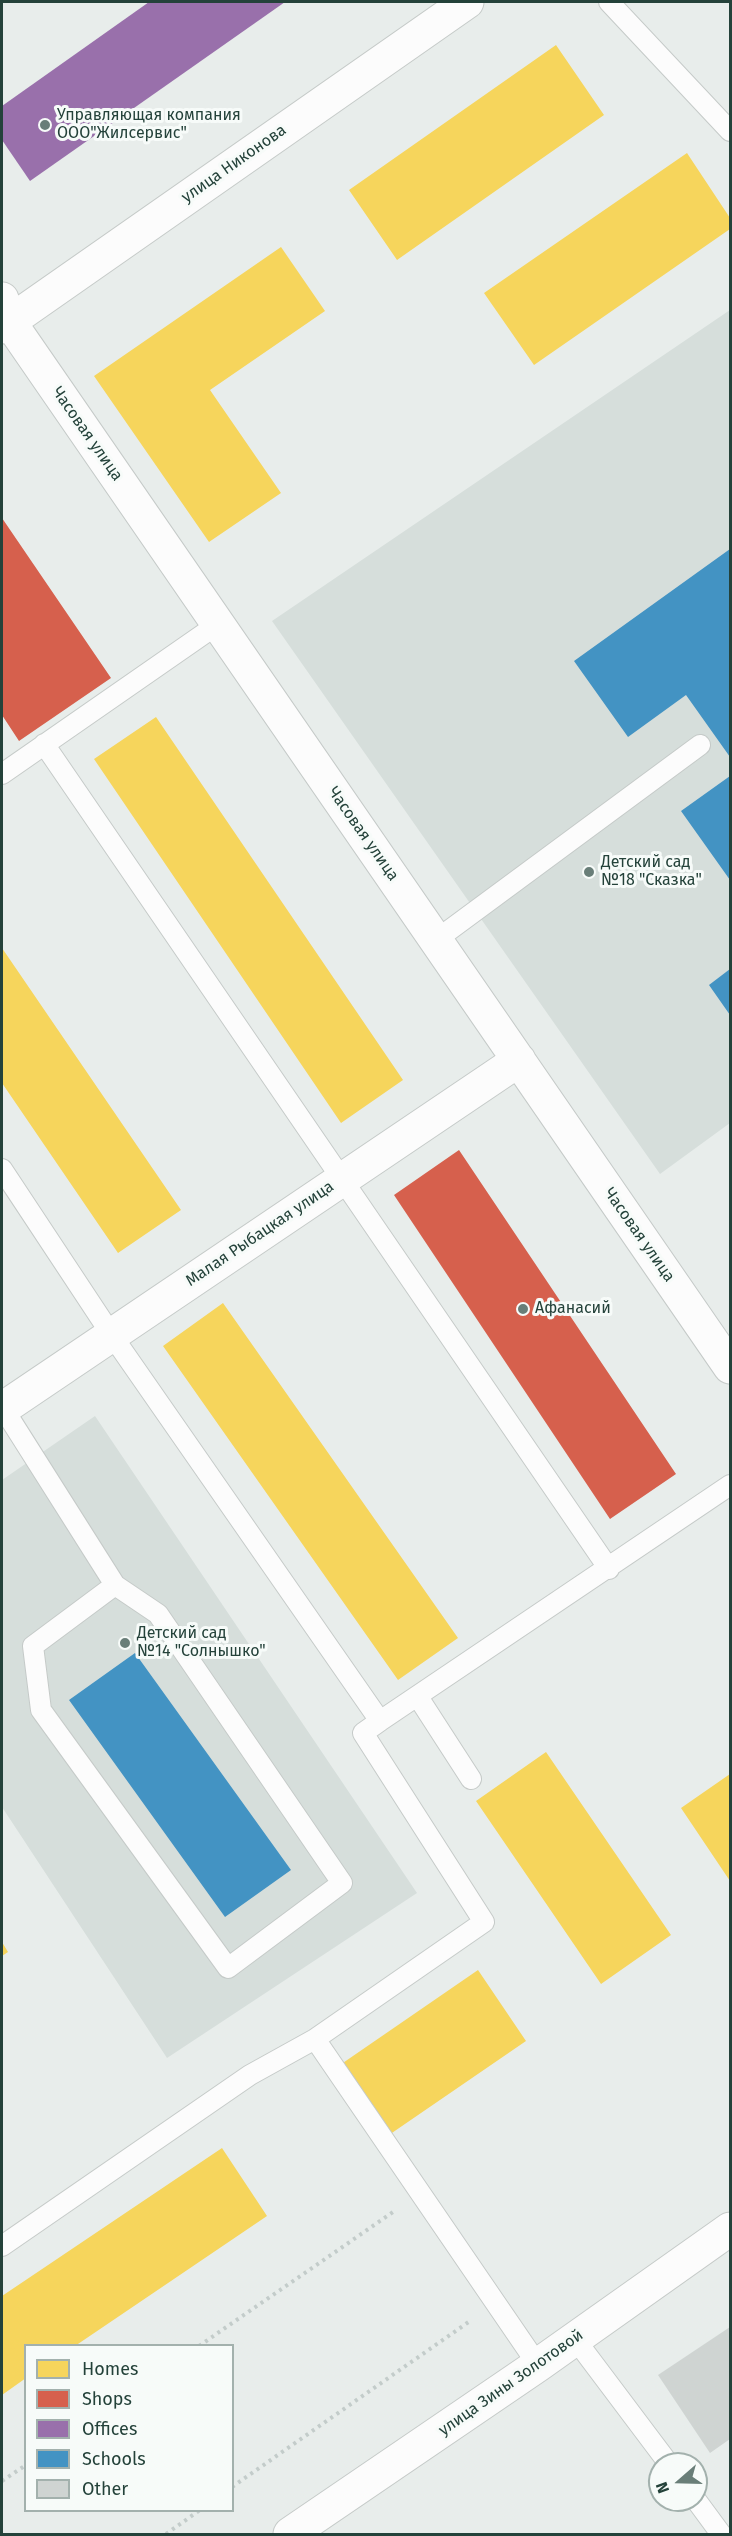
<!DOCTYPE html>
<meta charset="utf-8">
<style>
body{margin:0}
#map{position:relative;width:732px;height:2536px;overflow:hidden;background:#e8edeb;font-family:"Fira Sans",sans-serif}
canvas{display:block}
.frame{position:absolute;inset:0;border:3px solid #24423a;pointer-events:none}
.legend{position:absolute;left:24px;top:2344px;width:210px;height:168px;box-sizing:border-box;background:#f7fbf9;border:2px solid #a3b1ad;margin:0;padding:8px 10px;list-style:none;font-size:18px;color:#24423a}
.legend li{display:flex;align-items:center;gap:12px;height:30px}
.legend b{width:30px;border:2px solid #a3b1ad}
.north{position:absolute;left:648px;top:2452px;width:60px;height:60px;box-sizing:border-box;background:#f7fbf9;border:2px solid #a3b1ad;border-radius:50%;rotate:250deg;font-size:16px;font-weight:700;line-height:24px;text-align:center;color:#24423a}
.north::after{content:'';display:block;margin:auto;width:21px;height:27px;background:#697e78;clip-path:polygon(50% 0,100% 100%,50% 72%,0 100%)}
</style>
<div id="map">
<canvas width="732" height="2536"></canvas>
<div class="frame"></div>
<ul class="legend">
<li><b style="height:16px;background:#f6d55c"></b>Homes</li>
<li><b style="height:16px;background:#d6604d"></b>Shops</li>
<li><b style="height:16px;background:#9970ab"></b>Offices</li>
<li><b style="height:16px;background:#4393c3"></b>Schools</li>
<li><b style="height:16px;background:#cfd4d2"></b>Other</li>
</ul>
<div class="north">N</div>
</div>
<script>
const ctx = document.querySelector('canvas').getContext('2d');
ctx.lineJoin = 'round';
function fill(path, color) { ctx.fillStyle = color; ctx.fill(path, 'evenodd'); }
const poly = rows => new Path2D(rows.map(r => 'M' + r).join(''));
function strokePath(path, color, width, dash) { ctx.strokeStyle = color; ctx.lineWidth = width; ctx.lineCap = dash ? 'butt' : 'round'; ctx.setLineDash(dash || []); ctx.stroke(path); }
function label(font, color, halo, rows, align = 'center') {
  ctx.font = font + ' "Fira Sans",sans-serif'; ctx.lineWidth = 6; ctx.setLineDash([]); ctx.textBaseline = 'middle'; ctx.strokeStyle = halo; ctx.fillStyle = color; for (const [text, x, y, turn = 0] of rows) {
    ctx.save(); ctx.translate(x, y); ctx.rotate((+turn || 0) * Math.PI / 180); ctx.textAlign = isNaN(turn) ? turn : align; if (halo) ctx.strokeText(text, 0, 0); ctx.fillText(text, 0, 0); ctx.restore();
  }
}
const built = poly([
 [730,310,730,1123,660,1174,272,621],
 [95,1416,417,1893,167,2058,2,1807,2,1480]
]);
const homes = poly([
 [556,45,604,115,397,260,349,190],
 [687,153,730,218,730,229,534,365,484,293],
 [281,247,325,311,210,390,281,493,209,542,94,376],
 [156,717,403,1080,341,1123,94,759],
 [2,948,181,1210,118,1253,2,1083],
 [223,1303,458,1638,398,1680,163,1346],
 [546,1752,671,1935,601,1984,476,1801],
 [730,1774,730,1881,681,1808],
 [2,1942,8,1952,2,1956],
 [478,1970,526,2041,386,2137,337,2067],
 [222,2148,267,2216,75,2346,26,2346,26,2378,2,2395,2,2296]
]);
const shops = poly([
 [2,518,111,678,19,741,2,715],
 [459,1150,676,1474,610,1519,394,1195]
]);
const offices = poly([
 [149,2,285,2,30,181,2,140,2,106]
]);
const schools = poly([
 [730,549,730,757,686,695,628,737,574,661],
 [730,776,730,880,681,811],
 [730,969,730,1015,709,985],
 [135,1653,291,1870,225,1917,69,1700]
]);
const building = poly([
 [730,2327,730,2439,710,2453,658,2375]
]);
const path = poly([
 [199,2346,396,2210],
 [2,2481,26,2465],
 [232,2487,470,2321],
 [166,2534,200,2510]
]);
const service = poly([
 [609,2,730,131],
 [44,744,609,1569],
 [2,774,218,624],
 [436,940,700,745],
 [2,1169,111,1334,380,1721,730,1485],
 [3,1408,115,1585,33,1646,41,1710,228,1968,342,1883,158,1614,115,1585],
 [418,1697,471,1779],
 [315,2039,538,2365],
 [2,2246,250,2075,315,2039,484,1922,363,1733,380,1721],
 [575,2339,669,2464],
 [696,2500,721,2534]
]);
const minor = poly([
 [2,299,9,321,730,1367],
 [2,327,467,2],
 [2,1409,519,1060],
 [290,2534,538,2365,730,2229]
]);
const markers = [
 [45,125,6,"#697e78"],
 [589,872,6,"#697e78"],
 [523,1309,6,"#697e78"],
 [125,1643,6,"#697e78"]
];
const poiNames = [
 ["Управляющая компания",57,116],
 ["ООО\"Жилсервис\"",57,134],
 ["Детский сад",601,863],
 ["№18 \"Сказка\"",601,881],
 ["Афанасий",535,1309],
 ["Детский сад",137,1634],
 ["№14 \"Солнышко\"",137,1652]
];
const streetNames = [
 ["улица Никонова",234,164,-35],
 ["Часовая улица",87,434,55],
 ["Часовая улица",363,834,55],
 ["Малая Рыбацкая улица",260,1234,-34],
 ["Часовая улица",639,1235,55],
 ["улица Зины Золотовой",511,2383,-35]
];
fill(built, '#d6dedb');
fill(homes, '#f6d55c');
fill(shops, '#d6604d');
fill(offices, '#9970ab');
fill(schools, '#4393c3');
fill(building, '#cfd4d2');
strokePath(service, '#c5cac8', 22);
strokePath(minor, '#c5cac8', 35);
strokePath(path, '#c3ccca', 4, [3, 4.5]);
strokePath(service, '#fcfcfc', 20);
strokePath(minor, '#fcfcfc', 33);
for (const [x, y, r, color] of markers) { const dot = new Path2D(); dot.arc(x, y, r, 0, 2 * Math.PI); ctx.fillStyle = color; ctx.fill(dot); strokePath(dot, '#f7fbf9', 2); }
label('16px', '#24423a', '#f7fbf9', poiNames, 'left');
label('16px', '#24423a', '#f7fbf9', streetNames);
</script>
